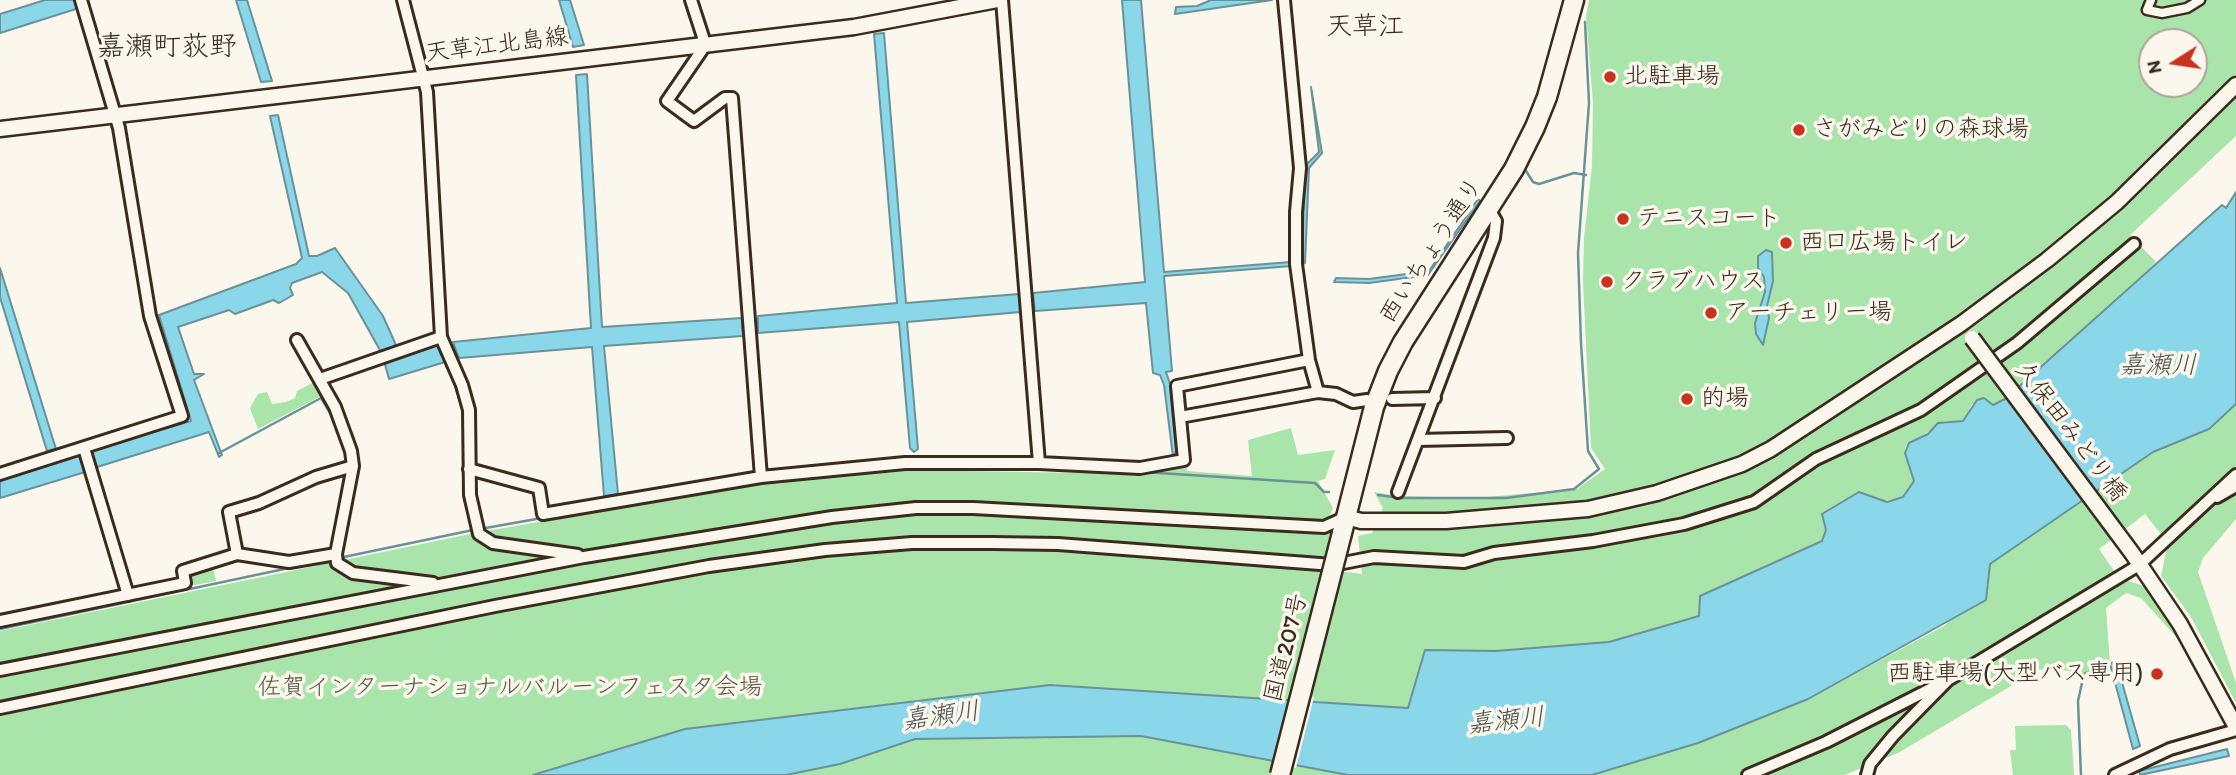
<!DOCTYPE html>
<meta charset="utf-8">
<style>
body{margin:0}
#map{position:relative;width:2236px;height:775px;overflow:hidden;background:#fbf7ec;font-family:Itim,sans-serif}
canvas{display:block}
.north{position:absolute;left:2138px;top:28px;width:70px;height:70px;box-sizing:border-box;background:#fbf7ec;border:2px solid #aea59a;border-radius:50%;rotate:258deg;font-size:19px;font-weight:700;line-height:28px;text-align:center;color:#3b2a1e}
.north::after{content:'';display:block;margin:auto;width:24px;height:32px;background:#c8321e;clip-path:polygon(50% 0,100% 100%,50% 72%,0 100%)}
</style>
<div id="map">
<canvas width="2236" height="775"></canvas>
<div class="north">N</div>
</div>
<script>
const ctx = document.querySelector('canvas').getContext('2d');
ctx.lineJoin = 'round';
function fill(path, color) { ctx.fillStyle = color; ctx.fill(path, 'evenodd'); }
const poly = rows => new Path2D(rows.map(r => 'M' + r).join(''));
function strokePath(path, color, width, dash) { ctx.strokeStyle = color; ctx.lineWidth = width; ctx.lineCap = dash ? 'butt' : 'round'; ctx.setLineDash(dash || []); ctx.stroke(path); }
function label(font, color, halo, rows, align = 'center') {
  ctx.font = font + ' Itim,"Klee One",sans-serif'; ctx.lineWidth = 7; ctx.setLineDash([]); ctx.textBaseline = 'middle'; ctx.strokeStyle = halo; ctx.fillStyle = color; for (const [text, x, y, turn = 0] of rows) {
    ctx.save(); ctx.translate(x, y); ctx.rotate((+turn || 0) * Math.PI / 180); ctx.textAlign = isNaN(turn) ? turn : align; if (halo) ctx.strokeText(text, 0, 0); ctx.fillText(text, 0, 0); ctx.restore();
  }
}
const green = poly([
 [1589,0,2236,0,2236,136,2130,235,2156,262,2131,287,2005,399,1992,405,1972,404,1963,422,1945,421,1905,447,1914,481,1903,497,1822,514,1826,530,1822,541,1700,596,1699,616,1609,642,1495,651,1425,650,1409,708,1050,685,685,729,533,775,0,775,0,631,475,533,764,483,907,470,1142,474,1186,464,1187,471,1252,476,1248,440,1291,428,1298,455,1335,450,1325,479,1318,481,1333,508,1325,525,1333,534,1325,569,1362,574,1358,536,1372,533,1383,508,1374,492,1399,496,1475,498,1577,489,1605,469,1591,448,1583,282,1584,238,1592,166,1593,103,1586,16],
 [2152,42,2194,42,2194,84,2152,84],
 [316,381,323,395,258,429,250,408,258,394,267,392,272,404,286,402,295,398,297,391],
 [2236,404,2236,519,2203,558,2198,572,2236,683,2236,703,2191,617,2161,576,2168,543,2145,514,2099,549,2119,578,2144,586,2185,647,2141,598,2126,593,2106,608,2110,664,2084,674,2051,668,2038,670,1898,753,1845,775,1592,775,1698,743,1808,699,1944,626,1989,585,1989,564,2153,452,2209,429],
 [212,563,216,581,190,586,187,573],
 [2066,725,2071,730,2074,775,2013,775,2010,750,2016,750,2015,726],
 [1141,736,1348,775,1295,775,1274,769,1272,775,786,775,840,764,915,739]
]);
const water = poly([
 [45,0,77,0,79,8,0,33,0,14,45,0],
 [236,0,247,0,272,81,261,82,236,0],
 [559,0,570,0,584,45,573,47,559,0],
 [1122,0,1141,0,1164,272,1291,262,1292,266,1164,276,1172,371,1166,372,1170,384,1176,451,1173,457,1164,385,1160,375,1153,373,1146,303,1035,311,1033,293,1145,282,1122,0],
 [1211,0,1272,0,1175,14,1176,7,1197,6,1211,0],
 [884,33,906,303,1019,294,1021,312,907,322,918,449,914,452,910,448,899,322,758,333,758,316,897,303,874,34,884,33],
 [587,74,602,327,742,318,743,336,604,346,618,494,604,496,592,347,459,358,453,342,591,328,576,75,587,74],
 [1311,87,1322,153,1309,168,1305,263,1302,264,1305,166,1319,152,1311,87],
 [278,115,309,256,317,256,335,248,383,316,396,345,381,352,348,293,322,272,292,283,290,288,293,295,279,303,273,300,235,314,229,310,178,327,194,374,204,374,194,380,222,455,219,457,209,432,94,468,89,452,92,450,191,421,159,315,296,264,302,258,270,116,278,115],
 [2236,192,2236,404,2209,429,2153,452,1990,564,1986,600,1808,699,1698,743,1592,775,1348,775,1141,736,915,739,840,764,786,775,533,775,685,729,1050,685,1408,708,1425,650,1495,651,1609,642,1699,616,1700,596,1822,541,1826,530,1822,514,1859,492,1887,502,1903,497,1914,481,1905,453,1909,443,1928,434,1938,423,1963,421,1977,400,1984,398,1993,405,2005,399,2222,205,2226,208,2236,192],
 [1478,199,1480,201,1428,275,1369,283,1334,282,1336,278,1369,279,1429,271,1478,199],
 [1766,250,1772,252,1773,281,1767,306,1769,318,1763,345,1756,334,1755,323,1765,292,1764,277,1758,268,1758,256,1766,250],
 [0,268,56,449,47,451,0,297,0,268],
 [439,345,445,362,389,379,384,361,439,345],
 [80,454,85,472,0,498,0,479,80,454],
 [2116,661,2140,746,2133,749,2110,664,2116,661],
 [2227,749,2229,756,2140,775,2139,771,2227,749]
]);
const pier = poly([
 [1294,695,1314,697,1296,768,1276,764]
]);
const stream = poly([
 [1526,171,1533,182,1539,184,1574,173,1586,175],
 [445,362,448,369],
 [453,379,462,408],
 [464,443,466,500],
 [219,453,321,398,335,421],
 [1143,472,1315,483,1324,492,1329,492],
 [1378,495,1400,498,1506,498,1574,489,1599,469,1588,451,1581,343,1578,253,1589,103,1585,22],
 [339,508,345,474],
 [480,529,542,518],
 [339,558,473,530],
 [0,629,308,564],
 [2081,775,2078,701,2084,674,2110,664]
]);
const pedestrian = poly([
 [2151,0,2147,10,2162,13,2187,8,2200,0]
]);
const minor = poly([
 [403,0,427,92,441,337,462,385,469,410,470,495,479,534,493,543,578,555],
 [691,0,703,37,702,50,667,101,694,121,725,98,732,98,761,477],
 [1002,0,1039,463],
 [1284,0,1300,168,1296,212,1296,264,1309,360,1318,392,1336,394,1353,402,1367,400],
 [297,340,335,407,351,451,353,466,336,554,337,563,353,573,433,583],
 [320,379,441,337],
 [1392,399,1435,398],
 [1180,417,1318,392],
 [1418,440,1507,438],
 [84,448,128,595],
 [469,469,539,488,543,514,761,477,905,463,1039,463,1140,468,1184,460,1177,386,1309,360],
 [0,474,182,416,150,316,119,128,81,0],
 [1398,492,1494,238,1496,221,1489,209],
 [2217,497,2236,486],
 [237,554,289,562,336,554],
 [0,621,185,583,183,571,237,554,229,512,259,503,316,477,353,466],
 [0,670,584,557,832,517,916,508,973,508,1324,527,1346,517],
 [0,708,495,606,709,566,825,550,912,543,992,543,1058,544,1333,565,1374,557,1464,562,1494,553,1593,541,1684,524,1754,502,1816,459,1921,410,2017,343,2134,244],
 [1748,775,1826,742,1940,684],
 [1867,775,1870,764,1893,736,1948,680,2139,565,2236,475],
 [2115,775,2170,749,2236,730]
]);
const tertiary = poly([
 [0,129,854,27,997,0],
 [1346,517,1361,521,1446,521,1588,509,1657,493,1742,464,1771,449,1961,324,2047,260,2117,202,2236,85],
 [2132,553,2180,624,2236,727]
]);
const trunk = poly([
 [1342,533,1374,407,1388,371,1403,342,1514,169,1535,127,1547,97,1574,0]
]);
const tertiaryBridge = poly([
 [1972,338,2132,553]
]);
const trunkBridge = poly([
 [1280,775,1342,533]
]);
const markers = [
 [1610,77,7,"#c8321e"],
 [1799,130,7,"#c8321e"],
 [1623,219,7,"#c8321e"],
 [1786,243,7,"#c8321e"],
 [1607,282,7,"#c8321e"],
 [1711,313,7,"#c8321e"],
 [1687,399,7,"#c8321e"],
 [2157,674,7,"#c8321e"]
];
const streetNames = [
 ["天草江北島線",497,46,-7],
 ["西いちょう通り",1432,251,-57],
 ["久保田みどり橋",2070,432,53],
 ["国道207号",1287,648,-76]
];
const poiNames = [
 ["北駐車場",1624,77],
 ["さがみどりの森球場",1813,130],
 ["テニスコート",1637,219],
 ["西口広場トイレ",1800,243],
 ["クラブハウス",1621,282],
 ["アーチェリー場",1725,313],
 ["的場",1701,399],
 ["西駐車場(大型バス専用)",2143,674,"right"]
];
const parkNames = [
 ["佐賀インターナショナルバルーンフェスタ会場",510,688]
];
const neighbourhoodNames = [
 ["天草江",1365,27]
];
const waterNames = [
 ["嘉瀬川",2158,366],
 ["嘉瀬川",941,717,-8],
 ["嘉瀬川",1506,722,-6]
];
const quarterNames = [
 ["嘉瀬町荻野",167,48]
];
fill(green, '#a9e4aa');
fill(water, '#8ad7e9');
strokePath(water, '#6a9298', 2);
fill(pier, '#fbf7ec');
strokePath(stream, '#6a9298', 2.5);
strokePath(pedestrian, '#3b2a1e', 13);
strokePath(minor, '#3b2a1e', 16);
strokePath(tertiary, '#3b2a1e', 19);
strokePath(trunk, '#3b2a1e', 23);
strokePath(pedestrian, '#fbf7ec', 8);
strokePath(minor, '#fbf7ec', 10);
strokePath(tertiary, '#fbf7ec', 14);
strokePath(trunk, '#fbf7ec', 18);
strokePath(tertiaryBridge, '#3b2a1e', 19, []);
strokePath(trunkBridge, '#3b2a1e', 23, []);
strokePath(tertiaryBridge, '#fbf7ec', 14);
strokePath(trunkBridge, '#fbf7ec', 18);
for (const [x, y, r, color] of markers) { const dot = new Path2D(); dot.arc(x, y, r, 0, 2 * Math.PI); ctx.fillStyle = color; ctx.fill(dot); strokePath(dot, '#fbf7ec', 2.5); }
label('24px', '#3b2a1e', '#fbf7ec', streetNames);
label('24px', '#3b2a1e', '#fbf7ec', poiNames, 'left');
label('24px', '#565841', '#fbf7ec', parkNames);
label('26px', '#3b2a1e', '#fbf7ec', neighbourhoodNames);
label('italic 26px', '#4f5551', '#fbf7ec', waterNames);
label('28px', '#3b2a1e', '#fbf7ec', quarterNames);
</script>
